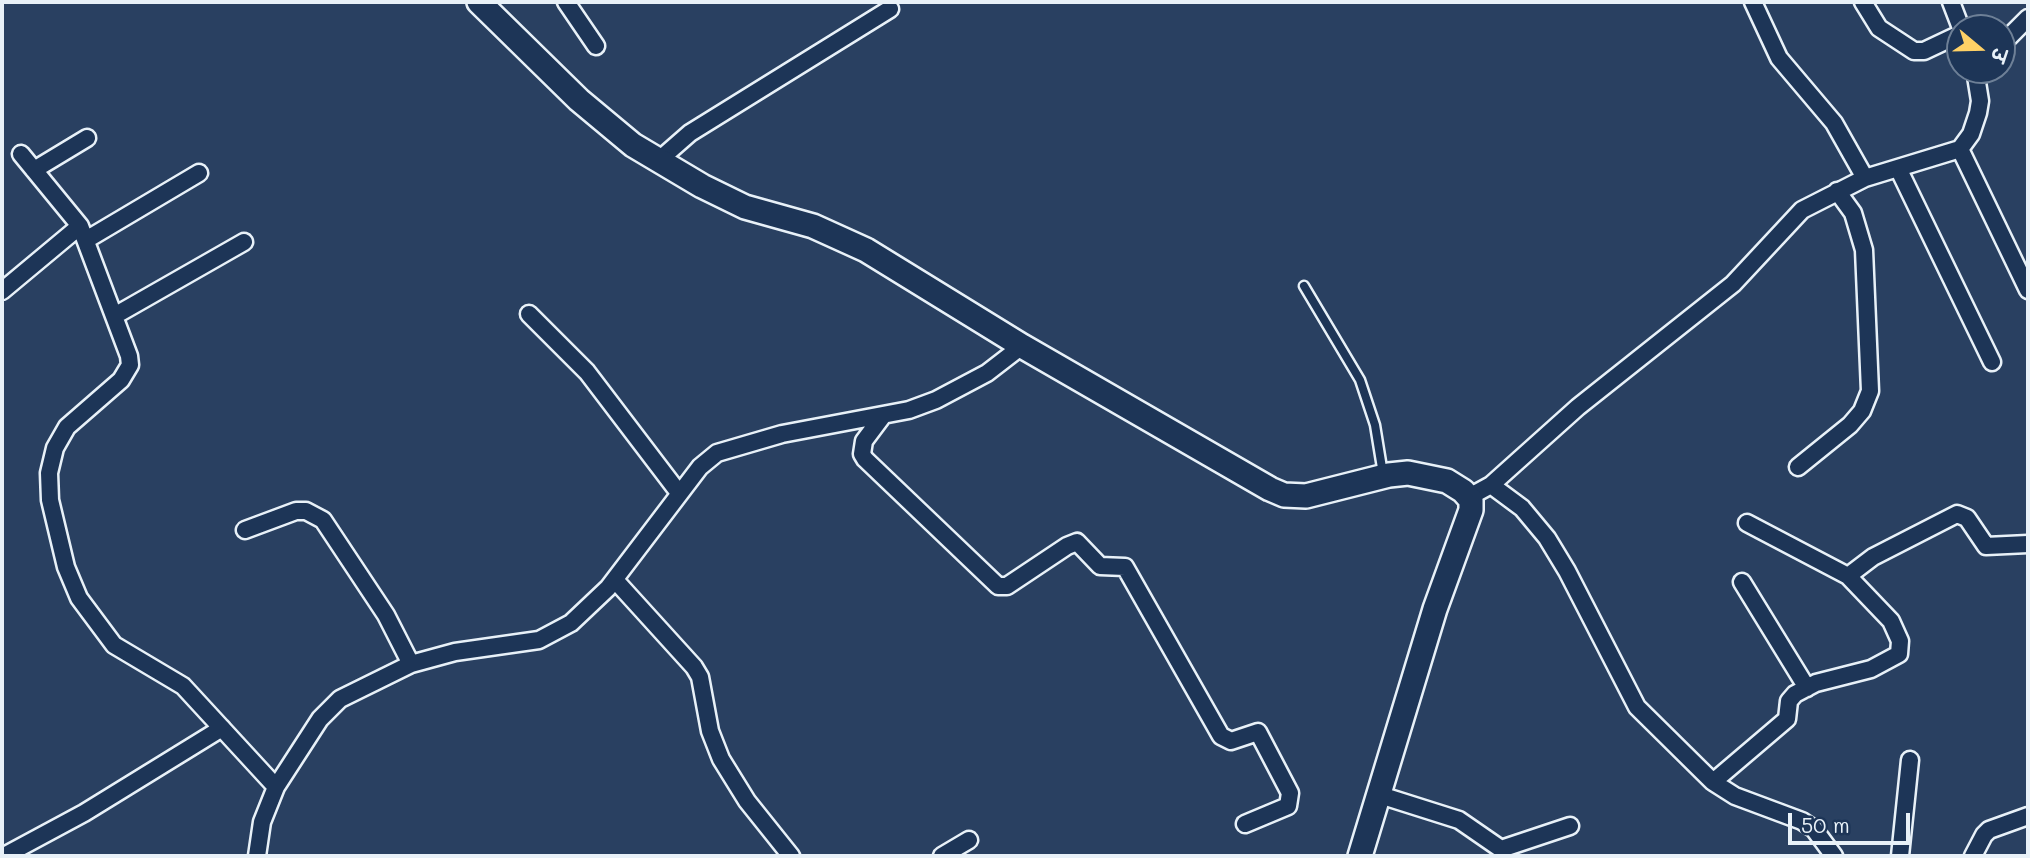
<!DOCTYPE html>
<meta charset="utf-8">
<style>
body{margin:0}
#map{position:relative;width:2030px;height:858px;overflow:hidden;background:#294061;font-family:Mali,"Playpen Sans Deva",sans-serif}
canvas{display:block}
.frame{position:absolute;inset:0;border:4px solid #e8f1f8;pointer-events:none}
.north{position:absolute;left:1946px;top:14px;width:70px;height:70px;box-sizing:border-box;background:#1d3557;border:2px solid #6e8097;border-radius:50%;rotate:109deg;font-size:19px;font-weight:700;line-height:28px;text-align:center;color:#e8f1f8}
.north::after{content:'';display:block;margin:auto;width:24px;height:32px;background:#ffd166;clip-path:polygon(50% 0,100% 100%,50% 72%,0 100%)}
.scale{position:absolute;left:1788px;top:813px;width:122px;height:32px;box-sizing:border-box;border:4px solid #e8f1f8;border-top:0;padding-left:9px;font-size:21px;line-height:24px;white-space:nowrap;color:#e8f1f8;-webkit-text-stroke:5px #1d3557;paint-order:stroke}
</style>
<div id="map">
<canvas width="2030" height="858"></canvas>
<div class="frame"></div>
<div class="north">उ</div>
<div class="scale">50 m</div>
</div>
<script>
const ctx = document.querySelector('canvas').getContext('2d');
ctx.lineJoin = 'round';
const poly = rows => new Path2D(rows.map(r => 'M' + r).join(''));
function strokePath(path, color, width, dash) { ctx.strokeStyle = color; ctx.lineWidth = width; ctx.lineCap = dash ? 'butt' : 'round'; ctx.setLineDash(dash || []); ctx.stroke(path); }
const lane = poly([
 [1304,286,1360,380,1375,425,1383,474]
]);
const street = poly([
 [566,2,596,46],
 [1753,2,1779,58,1834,123,1865,178],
 [1863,2,1879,28,1914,51,1924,51,1960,34],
 [1951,2,1961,28],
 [2002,44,2028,18],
 [1960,149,2028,290],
 [21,154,80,226,129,356,130,365,121,380,67,427,55,448,49,473,50,500,66,567,79,598,114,645,183,686,276,787],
 [658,161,690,133,890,9],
 [1898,168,1992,362],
 [34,170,87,138],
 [86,240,199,173],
 [2,291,80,226],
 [529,314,587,372,679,493],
 [116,315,244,242],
 [882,417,864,441,862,454,865,459,998,586,1007,586,1067,546,1077,542,1100,566,1125,567,1221,736,1231,741,1258,732,1290,793,1288,806,1245,824],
 [1798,467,1850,425,1862,411,1870,391,1864,250,1853,213,1837,191],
 [1491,485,1522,508,1547,538,1567,571,1637,707,1713,782],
 [1469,497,1491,485,1578,407,1733,284,1802,210,1865,178,1960,149,1971,134,1978,113,1980,101,1975,70],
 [1747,523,1848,576],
 [245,530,296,511,306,511,323,520,386,615,411,664],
 [615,580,694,667,700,677,710,731,721,759,747,801,791,856],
 [1742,582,1807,688],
 [1380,795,1459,820,1501,849,1570,826],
 [4,856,84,813,222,728],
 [257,856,262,822,276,787,320,719,340,699,411,664,455,652,539,640,571,623,608,588,700,467,717,453,782,434,909,410,936,400,987,373,1022,346],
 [942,856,969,840],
 [1834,856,1814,829,1802,821,1735,796,1713,782,1787,719,1789,701,1795,694,1816,683,1871,669,1899,654,1900,641,1891,621,1848,576,1873,557,1957,514,1967,518,1986,546,2028,544],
 [1900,856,1910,760],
 [1973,856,1984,835,1989,830,2028,816]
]);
const secondary = poly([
 [479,2,579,100,633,145,702,186,745,207,813,226,866,250,1022,346,1270,489,1284,495,1306,496,1389,475,1408,473,1447,481,1463,491,1471,500,1471,510,1435,609,1360,856]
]);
strokePath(lane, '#e8f1f8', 13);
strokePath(street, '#e8f1f8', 21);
strokePath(secondary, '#e8f1f8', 28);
strokePath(lane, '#1d3557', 8);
strokePath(street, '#1d3557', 16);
strokePath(secondary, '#1d3557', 23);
</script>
